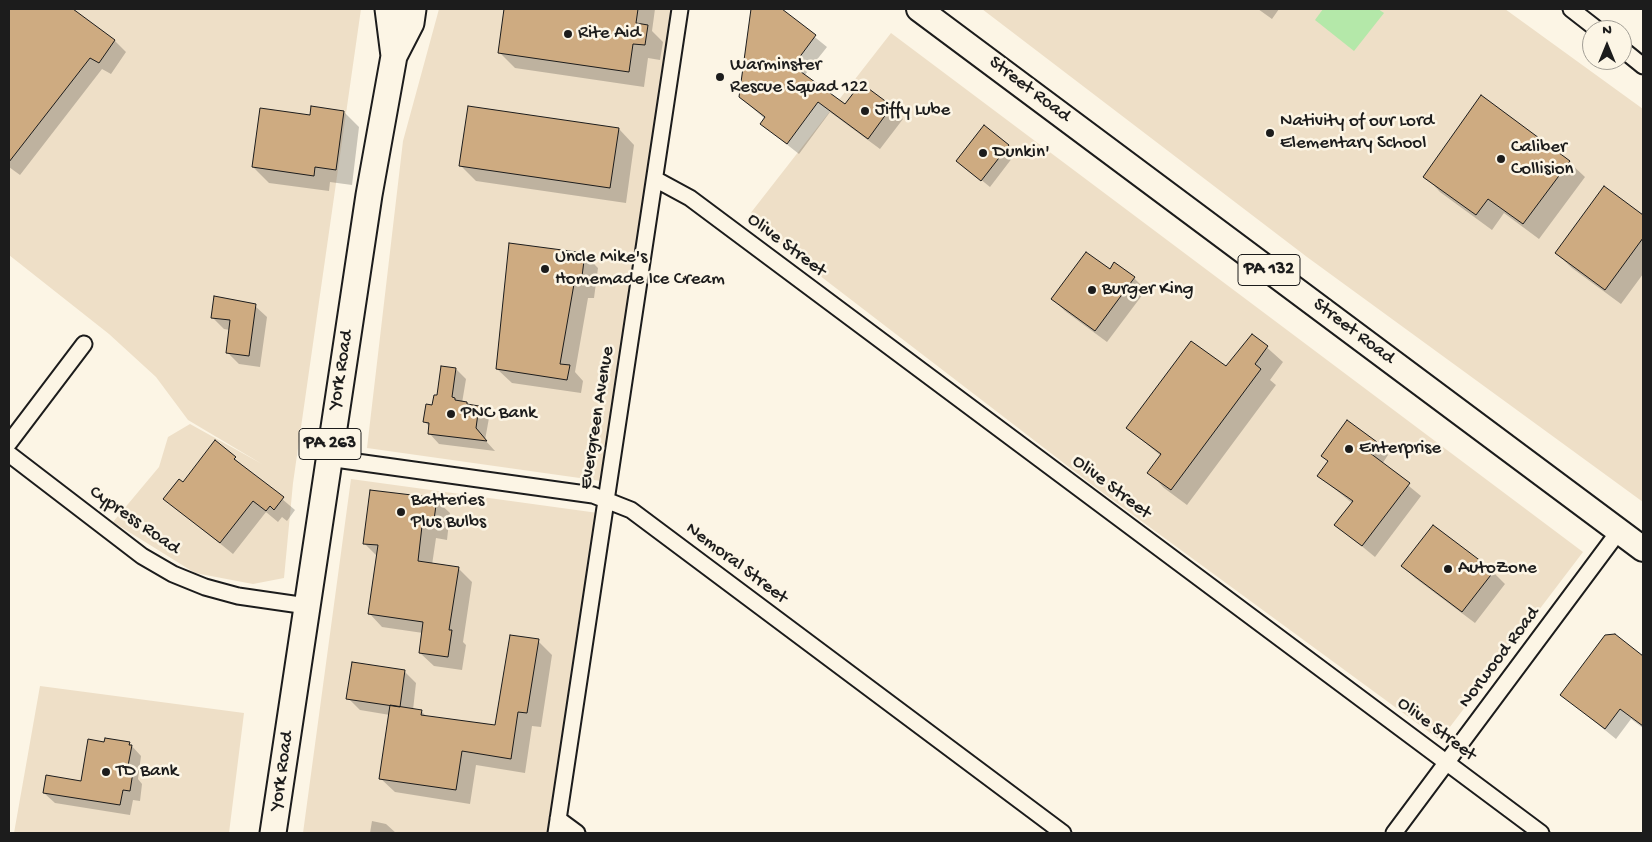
<!DOCTYPE html>
<style>
body{margin:0}
#map{position:relative;width:1652px;height:842px;overflow:hidden;background:#fcf5e5;font-family:"Gochi Hand",sans-serif}
canvas{display:block}
.frame{position:absolute;inset:0;border:10px solid #1c1c1c;pointer-events:none}
.north{position:absolute;left:1582px;top:20px;width:50px;height:50px;box-sizing:border-box;background:#fcf5e5;border:1px solid #a29e95;border-radius:50%;rotate:0deg;font-size:14px;font-weight:700;line-height:20px;text-align:center;color:#1c1c1c}
.north::after{content:'';display:block;margin:auto;width:18px;height:22px;background:#1c1c1c;clip-path:polygon(50% 0,100% 100%,50% 72%,0 100%)}
</style>
<div id="map">
<canvas width="1652" height="842"></canvas>
<div class="frame"></div>
<div class="north">N</div>
</div>
<script>
const ctx = document.querySelector('canvas').getContext('2d');
ctx.lineJoin = 'round';
function fill(path, color) { ctx.fillStyle = color; ctx.fill(path, 'evenodd'); }
const poly = rows => new Path2D(rows.map(r => 'M' + r).join(''));
function strokePath(path, color, width, dash) { ctx.strokeStyle = color; ctx.lineWidth = width; ctx.lineCap = dash ? 'butt' : 'round'; ctx.setLineDash(dash || []); ctx.stroke(path); }
function label(font, color, halo, rows, align = 'center') {
  ctx.font = font + ' "Gochi Hand",sans-serif'; ctx.lineWidth = 5; ctx.setLineDash([]); ctx.textBaseline = 'middle'; ctx.strokeStyle = halo; ctx.fillStyle = color; for (const [text, x, y, turn = 0] of rows) {
    ctx.save(); ctx.translate(x, y); ctx.rotate((+turn || 0) * Math.PI / 180); ctx.textAlign = isNaN(turn) ? turn : align; if (halo) ctx.strokeText(text, 0, 0); ctx.fillText(text, 0, 0); ctx.restore();
  }
}
const built = poly([
 [9,9,361,9,293,483,284,578,253,584,195,573,113,522,159,467,168,437,190,424,262,464,188,420,156,377,109,334,9,255],
 [439,9,672,9,608,482,367,448,403,141],
 [982,9,1505,9,1643,109,1643,502,1307,257],
 [891,33,1583,552,1440,740,1095,487,746,219],
 [351,479,598,513,552,833,303,833],
 [40,686,244,713,229,833,14,833]
]);
const green = poly([
 [1323,9,1378,9,1384,13,1354,51,1315,20]
]);
const shadow = poly([
 [9,9,71,9,115,41,126,52,111,74,102,69,20,175,9,167],
 [505,9,655,9,652,31,663,42,660,60,648,58,644,87,515,68,499,52],
 [755,9,780,9,827,47,804,76,846,106,861,85,903,119,880,149,830,112,799,154,761,124,765,119,740,97,752,12],
 [1258,9,1279,9,1272,19],
 [344,112,359,127,352,185,330,182,329,191,269,183,253,167,311,116],
 [619,129,634,145,626,203,476,181,460,165],
 [1008,146,1016,153,990,187,958,161],
 [1569,162,1585,177,1539,239,1504,213,1492,230,1440,192,1425,176],
 [1604,188,1643,217,1643,274,1621,304,1572,268,1556,253],
 [584,254,598,268,594,298,588,298,575,372,583,381,581,393,512,383,497,369],
 [1110,270,1134,278,1146,290,1107,342,1065,311,1053,299],
 [255,306,267,317,260,367,239,364,227,352,230,330,224,329,212,317],
 [1253,335,1283,362,1270,380,1276,385,1187,505,1164,488,1149,472,1161,456,1128,428,1226,368],
 [456,369,466,379,462,403,478,407,489,418,485,440,495,451,439,444,429,433,430,427,425,422],
 [1347,422,1377,443,1388,455,1382,464,1421,496,1375,557,1336,525,1352,503,1319,476,1329,462,1323,456],
 [215,442,295,510,287,521,282,517,278,522,266,512,233,554,165,499,184,483],
 [436,500,450,513,447,540,436,538,432,565,458,568,472,582,463,642,466,645,462,670,434,666,420,653,423,633,382,627,369,613,377,556,364,543],
 [1433,527,1493,572,1505,584,1475,623,1415,578,1403,566],
 [1614,636,1643,657,1643,728,1631,719,1616,739,1562,695],
 [538,641,552,655,541,727,532,726,525,773,476,765,470,804,395,792,380,778,390,715,360,710,348,698,404,671,416,683,413,710,421,711,427,717,496,727],
 [105,743,129,743,141,756,138,779,142,784,140,801,133,800,130,815,55,803,44,793,82,782],
 [372,821,386,824,396,833,370,833]
]);
const building = poly([
 [9,9,73,9,115,40,99,63,90,58,9,162,9,9],
 [504,9,638,9,636,23,648,25,645,45,633,44,629,72,498,53,504,9],
 [751,9,782,9,816,35,793,66,845,104,861,83,892,106,868,139,818,102,787,144,760,124,765,117,739,97,751,9],
 [1481,95,1570,161,1523,224,1488,199,1476,215,1423,177,1481,95],
 [311,106,344,111,336,170,315,167,314,176,252,167,260,108,310,115,311,106],
 [468,106,619,128,610,188,459,166,468,106],
 [984,125,1009,145,981,181,956,161,984,125],
 [1604,186,1643,215,1643,238,1605,290,1555,253,1604,186],
 [509,243,585,253,581,284,574,284,560,364,570,365,567,380,496,369,509,243],
 [1086,252,1110,269,1114,262,1135,277,1095,331,1051,299,1086,252],
 [214,296,256,304,249,356,226,353,230,320,211,318,214,296],
 [1252,334,1268,346,1255,364,1261,369,1171,490,1147,473,1161,454,1126,428,1191,341,1226,366,1252,334],
 [441,366,456,368,452,397,455,398,455,400,467,402,467,404,479,406,476,428,487,441,428,434,429,423,423,422,426,404,432,405,434,395,437,395,441,366],
 [1347,420,1377,442,1370,453,1410,483,1362,546,1334,525,1353,501,1317,476,1328,461,1321,456,1347,420],
 [215,440,236,457,234,459,284,497,274,510,270,506,266,511,253,501,220,543,163,499,179,479,183,482,215,440],
 [370,490,437,498,433,527,422,526,418,561,459,567,449,630,452,630,448,657,419,653,423,622,368,614,378,545,363,544,370,490],
 [1433,525,1494,571,1462,612,1401,566,1433,525],
 [1615,634,1643,656,1643,726,1620,709,1605,729,1560,695,1605,635,1615,634],
 [510,635,539,639,527,713,518,712,511,759,462,751,456,790,379,779,390,705,422,710,421,715,495,725,510,635],
 [352,662,405,670,400,707,346,699,352,662],
 [105,738,130,742,129,745,132,745,127,771,133,772,130,791,123,790,120,805,43,793,46,775,81,781,88,739,104,742,105,738]
]);
const minor = poly([
 [1571,9,1598,30],
 [1622,49,1643,66],
 [655,179,690,198,1541,833],
 [9,443,84,344],
 [9,454,142,556,173,574,205,587,238,596,307,606],
 [328,458,593,495,631,510,1063,833],
 [558,819,577,833],
 [556,833,680,9],
 [1394,833,1619,531]
]);
const primary = poly([
 [919,9,1643,549]
]);
const trunk = poly([
 [388,9,394,56],
 [273,833,369,195,394,56,411,23,413,9]
]);
const markers = [
 [568,34,5,"#1c1c1c"],
 [720,77,5,"#1c1c1c"],
 [865,111,5,"#1c1c1c"],
 [1270,133,5,"#1c1c1c"],
 [983,153,5,"#1c1c1c"],
 [1501,159,5,"#1c1c1c"],
 [545,269,5,"#1c1c1c"],
 [1092,290,5,"#1c1c1c"],
 [451,414,5,"#1c1c1c"],
 [1349,449,5,"#1c1c1c"],
 [401,512,5,"#1c1c1c"],
 [1448,569,5,"#1c1c1c"],
 [106,772,5,"#1c1c1c"]
];
const shields = [
 [1269,270,62],
 [330,444,62]
];
const shieldNames = [
 ["PA 132",1269,270],
 ["PA 263",330,444]
];
const poiNames = [
 ["Rite Aid",578,34],
 ["Warminster",730,66],
 ["Rescue Squad 122",730,88],
 ["Jiffy Lube",875,111],
 ["Nativity of our Lord",1280,122],
 ["Elementary School",1280,144],
 ["Caliber",1511,148],
 ["Collision",1511,170],
 ["Dunkin'",993,153],
 ["Uncle Mike's",555,258],
 ["Homemade Ice Cream",555,280],
 ["Burger King",1102,290],
 ["PNC Bank",461,414],
 ["Enterprise",1359,449],
 ["Batteries",411,501],
 ["Plus Bulbs",411,523],
 ["AutoZone",1458,569],
 ["TD Bank",116,772]
];
const streetNames = [
 ["Street Road",1029,90,37],
 ["Olive Street",786,246,37],
 ["Street Road",1353,332,37],
 ["York Road",342,370,-81],
 ["Evergreen Avenue",598,418,-81],
 ["Olive Street",1111,488,37],
 ["Cypress Road",134,521,35],
 ["Nemoral Street",736,564,37],
 ["Norwood Road",1500,658,-53],
 ["Olive Street",1436,730,37],
 ["York Road",283,771,-82]
];
fill(built, '#eedfc7');
fill(green, '#b4e8a9');
fill(shadow, '#0003');
fill(building, '#ceab81');
strokePath(building, '#1c1c1c', 1);
strokePath(minor, '#1c1c1c', 19);
strokePath(primary, '#1c1c1c', 28);
strokePath(trunk, '#1c1c1c', 29);
strokePath(minor, '#fcf5e5', 15);
strokePath(primary, '#fcf5e5', 24);
strokePath(trunk, '#fcf5e5', 25);
for (const [x, y, r, color] of markers) { const dot = new Path2D(); dot.arc(x, y, r, 0, 2 * Math.PI); ctx.fillStyle = color; ctx.fill(dot); strokePath(dot, '#fcf5e5', 2); }
for (const [x, y, w] of shields) { const box = new Path2D(); box.roundRect(x - w / 2, y - 15.5, w, 31, 4); ctx.fillStyle = '#fcf5e5'; ctx.fill(box); strokePath(box, '#1c1c1c', 1); }
label('bold 18px', '#1c1c1c', null, shieldNames);
label('19px', '#1c1c1c', '#fcf5e5', poiNames, 'left');
label('19px', '#1c1c1c', '#fcf5e5', streetNames);
</script>
